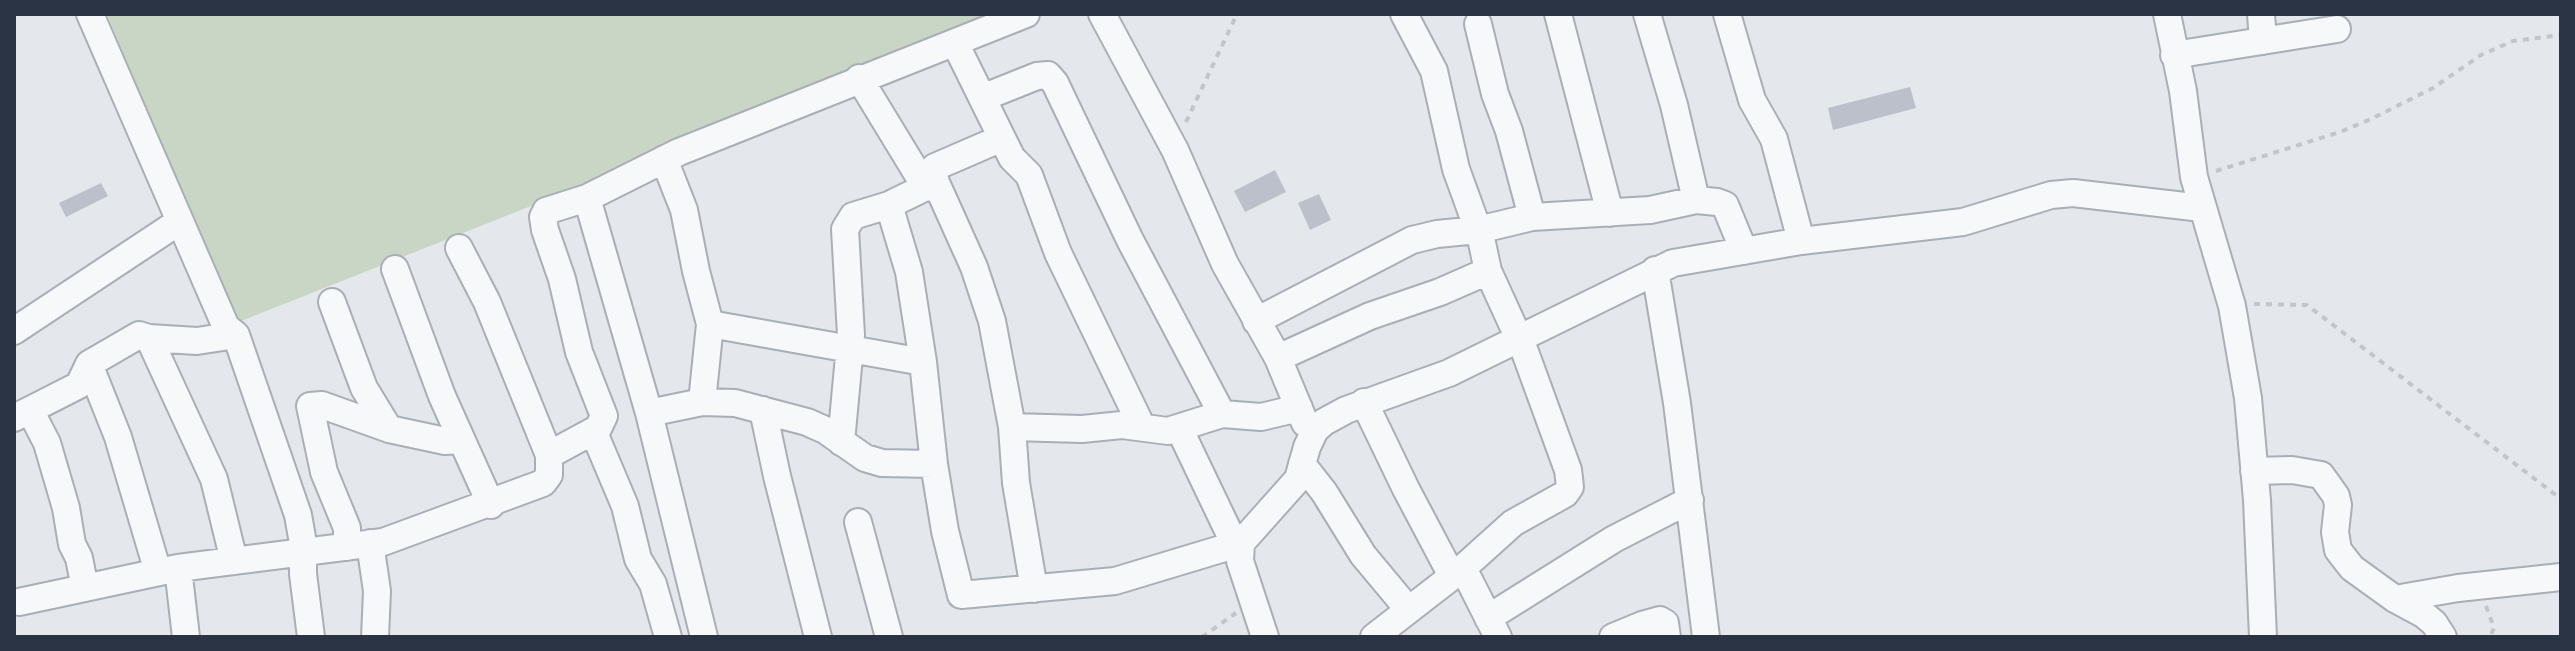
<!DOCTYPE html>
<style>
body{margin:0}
#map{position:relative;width:2575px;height:651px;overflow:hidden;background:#e4e7ec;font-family:"Fira Sans Condensed",sans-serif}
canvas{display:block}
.frame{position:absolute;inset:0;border:16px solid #2b3445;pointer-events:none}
</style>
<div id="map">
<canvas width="2575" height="651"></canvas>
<div class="frame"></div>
</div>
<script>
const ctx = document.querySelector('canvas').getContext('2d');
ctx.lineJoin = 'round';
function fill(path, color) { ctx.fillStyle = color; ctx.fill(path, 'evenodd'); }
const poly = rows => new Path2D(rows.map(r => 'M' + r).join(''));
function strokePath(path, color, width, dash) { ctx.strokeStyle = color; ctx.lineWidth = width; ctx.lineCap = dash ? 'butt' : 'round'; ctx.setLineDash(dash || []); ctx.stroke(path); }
const green = poly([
 [107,14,1015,14,236,323]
]);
const building = poly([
 [1910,87,1916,108,1833,130,1828,108],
 [1275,170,1286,192,1245,212,1234,191],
 [101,183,108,196,66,217,59,203],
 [1319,194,1331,220,1310,230,1298,203]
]);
const path = poly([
 [1186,122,1237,14],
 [2216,171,2340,132,2371,119,2433,88,2481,55,2513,41,2561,35],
 [2254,304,2307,305,2561,499],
 [2486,606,2494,628,2490,637],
 [1202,637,1236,613]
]);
const minor = poly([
 [90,14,226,327,236,335,298,515,303,543,303,574,311,637],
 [1102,14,1175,150,1225,264,1278,358,1305,423],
 [1558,14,1610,213],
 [1647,14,1674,105,1696,200],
 [1727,14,1752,100,1774,139,1801,241],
 [2167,14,2183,91,2194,177,2232,306,2248,398,2257,500,2263,637],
 [2261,14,2263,41],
 [1478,24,1495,94,1509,131,1532,217],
 [955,43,1002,138,935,167,933,176,974,267,992,321,1012,427,1082,429,1122,425,1168,431,1222,414,1261,417,1299,408],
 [2174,55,2337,29],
 [859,78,926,188],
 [982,98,1037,76,1048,75,1055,83,1130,240,1222,414],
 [1002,138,1012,158,1029,175,1058,253,1142,427],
 [664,159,684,210,696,271,710,324,702,402],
 [587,198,649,413,704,637],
 [889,205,909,272,923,362],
 [459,248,487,302,549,455],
 [395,269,442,396,491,505],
 [1655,270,1677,403,1706,637],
 [332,302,364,388,389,429],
 [1256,321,1412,240,1437,234,1478,230,1532,217,1650,210,1696,200,1717,202,1725,205,1744,251],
 [710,324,923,362,934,464,945,531,961,595,1115,581,1241,543],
 [14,331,180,221],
 [149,338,214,479,234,561],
 [1278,358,1370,316,1440,292,1488,271,1481,238,1456,169,1434,71,1404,14],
 [89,364,118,437,158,572],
 [1364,402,1406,489,1452,576],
 [30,410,47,443,66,508,72,544,79,558,85,588],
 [763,410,777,476,818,637],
 [649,413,702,402,735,403,807,422,825,430,865,458,882,463,934,464],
 [14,418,79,385,89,364,139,335,149,338,197,341,236,335],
 [1012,427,1016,483,1034,589],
 [1179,428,1235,545],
 [841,442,851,335,845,229,853,216,889,205,936,182],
 [1302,464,1324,492,1363,555,1408,609],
 [2254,471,2292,470,2321,475,2336,496,2338,505,2335,532,2338,550,2352,568,2395,599,2423,614,2434,623,2443,637],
 [858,522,889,637],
 [370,543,377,591,375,637],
 [347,547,347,528,324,472,310,406,322,405,389,429,445,441,461,440],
 [178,568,186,637],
 [1463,568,1498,637],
 [2395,599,2458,588,2561,577],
 [19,602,178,568,383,542,543,483,549,475,549,455,595,430],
 [1488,618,1614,539,1690,500],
 [668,637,653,584,638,559,625,506,595,435,604,416,579,352,562,279,545,230,543,217,546,211,587,198,679,152,1026,14],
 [1265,637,1240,561,1241,543,1298,479,1307,447,1315,430,1324,422,1346,410,1449,373,1673,263,1801,241,1963,222,2051,195,2073,193,2202,208],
 [1374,637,1463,568,1513,523,1565,494,1570,487,1568,470,1525,352,1488,271],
 [1613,637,1642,625,1660,620,1665,623,1667,637]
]);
fill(green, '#c9d6c5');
fill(building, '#bbc0ca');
strokePath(minor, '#a9aeb7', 30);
strokePath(path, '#c2c5cb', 4, [6, 6]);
strokePath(minor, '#f7f8fa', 26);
</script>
